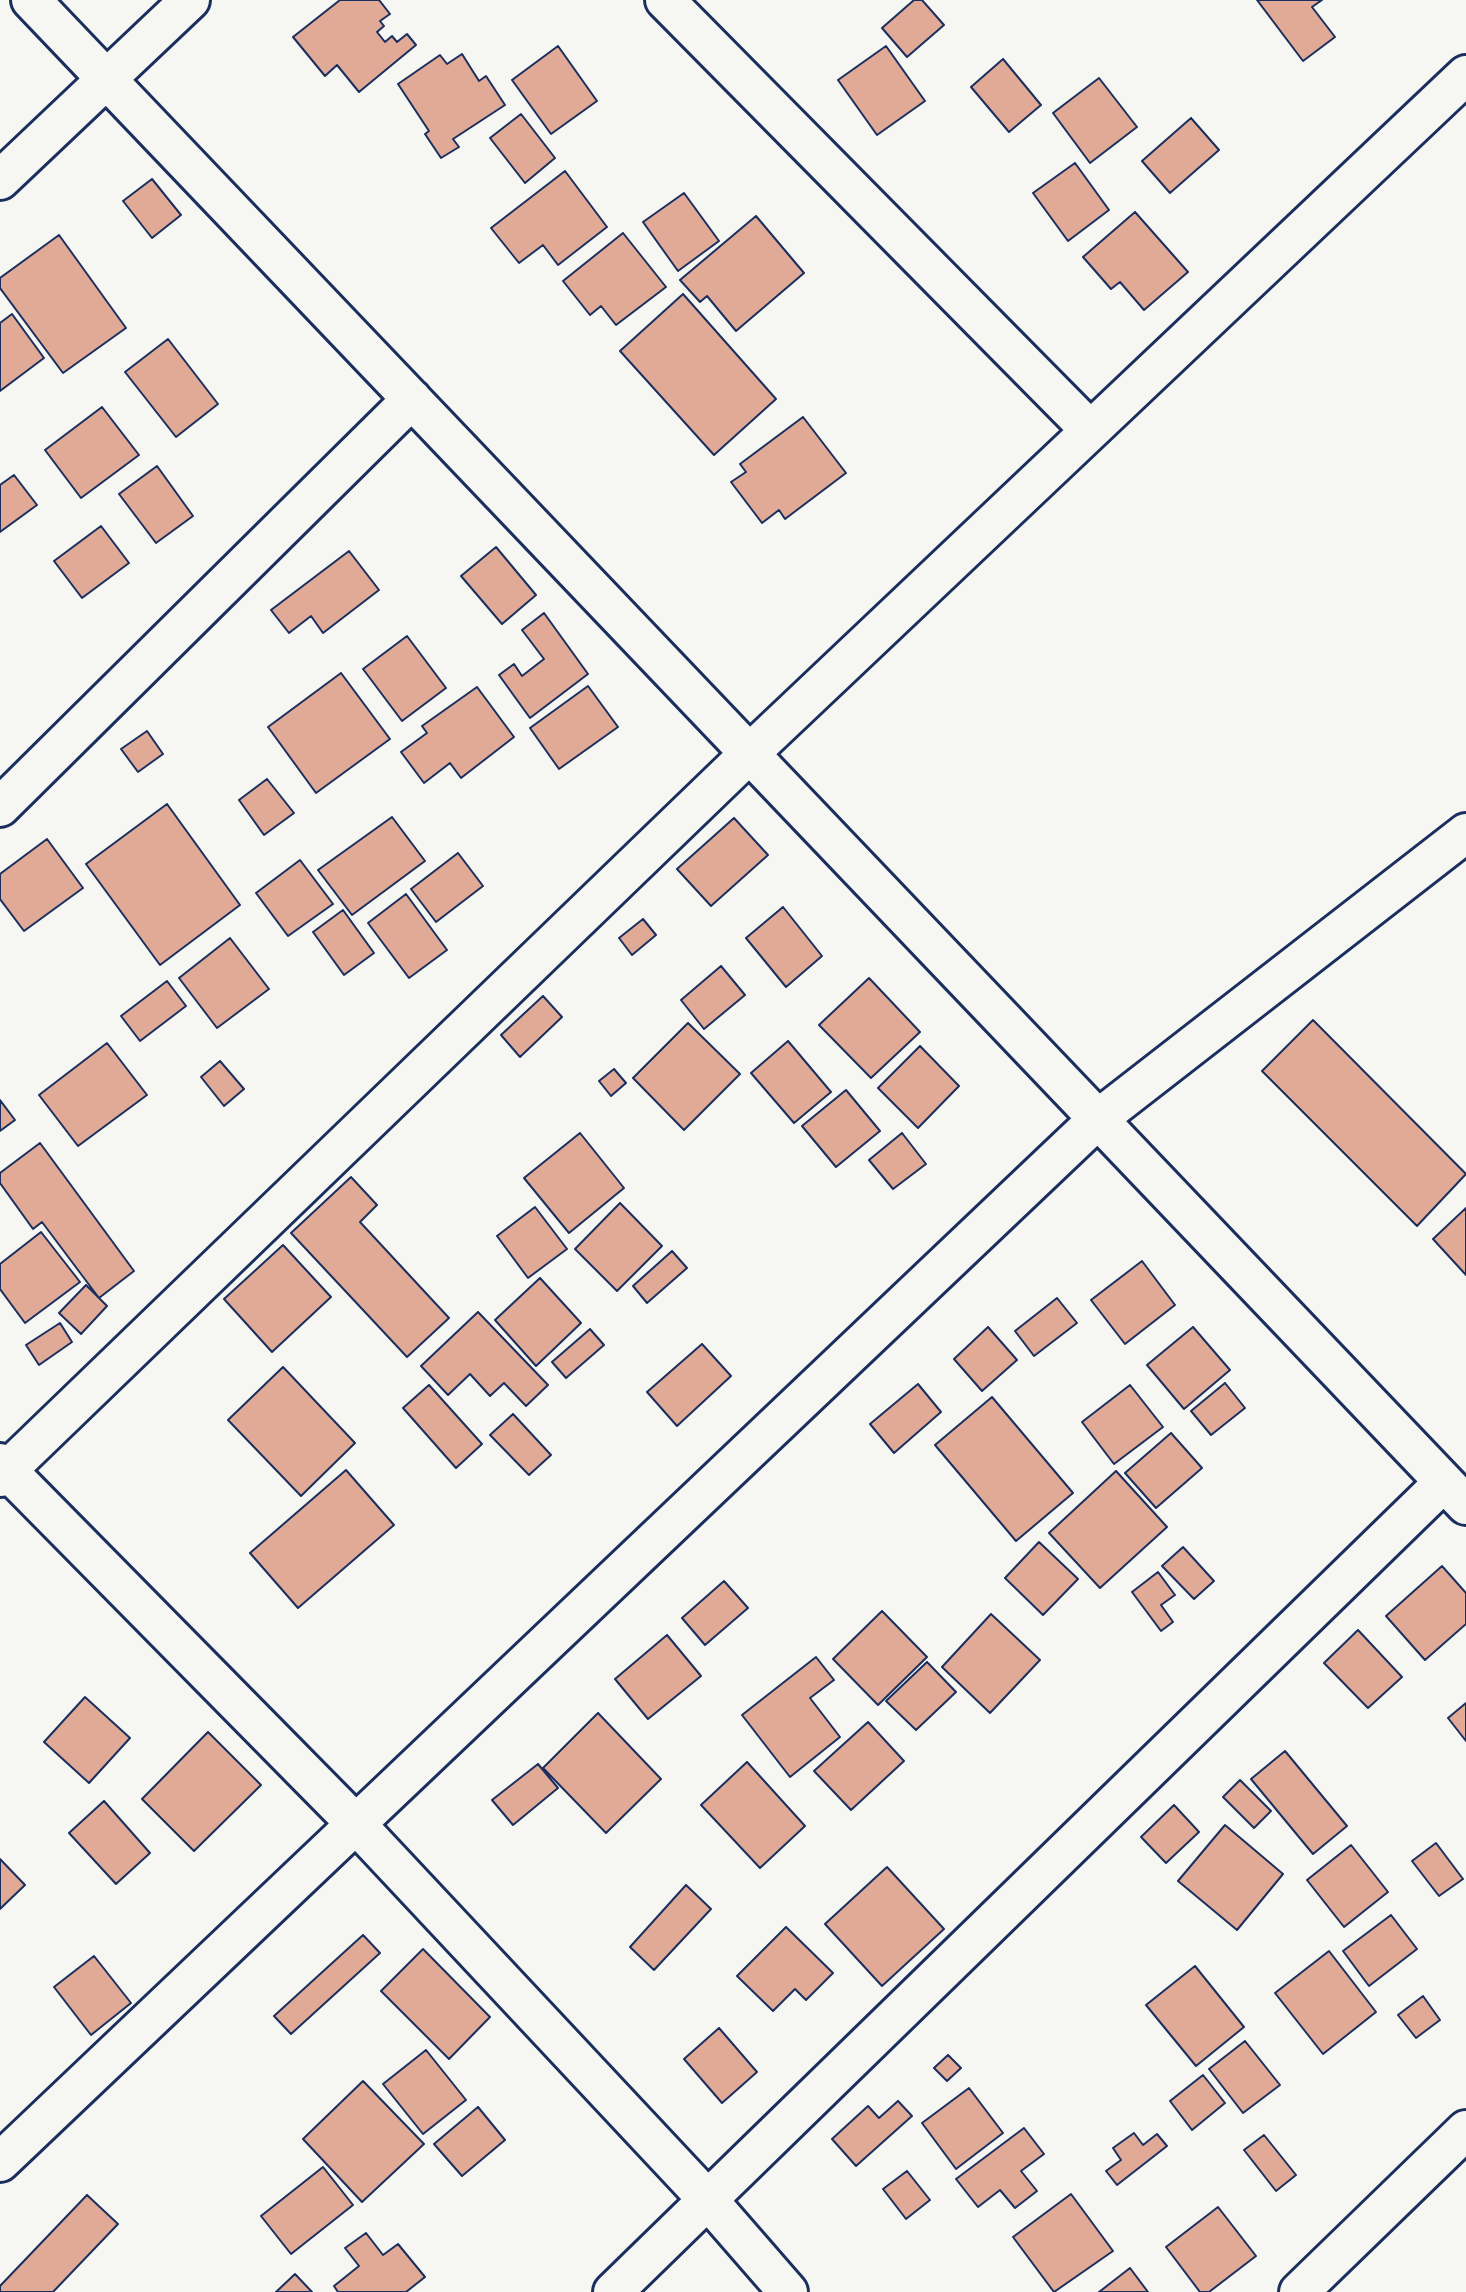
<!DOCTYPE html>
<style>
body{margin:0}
canvas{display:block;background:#f6f6f2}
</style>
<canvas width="1466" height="2292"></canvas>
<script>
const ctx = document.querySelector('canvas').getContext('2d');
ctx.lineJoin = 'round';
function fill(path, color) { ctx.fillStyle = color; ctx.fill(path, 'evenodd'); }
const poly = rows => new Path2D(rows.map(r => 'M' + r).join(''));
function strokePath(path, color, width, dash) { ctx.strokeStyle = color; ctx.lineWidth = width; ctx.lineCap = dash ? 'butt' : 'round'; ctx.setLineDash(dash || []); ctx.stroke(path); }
const building = poly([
 [340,0,379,0,390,14,380,21,384,26,377,32,385,42,392,36,397,42,407,34,416,45,359,92,337,65,325,76,293,37,340,0],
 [914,0,922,0,944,25,907,57,882,28,914,0],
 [1257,0,1322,0,1312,7,1335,37,1303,61,1257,0],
 [558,46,597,101,551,134,512,80,558,46],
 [886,46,925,101,877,135,838,80,886,46],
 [462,54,479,81,486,76,505,105,453,139,459,147,441,158,425,134,429,131,398,84,440,55,447,64,462,54],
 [1003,59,1041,105,1009,132,971,87,1003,59],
 [1099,78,1137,127,1090,163,1053,113,1099,78],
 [521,114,555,158,525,183,490,138,521,114],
 [1191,118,1219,150,1170,193,1142,161,1191,118],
 [1075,163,1109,210,1068,241,1033,193,1075,163],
 [565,171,607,227,558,265,543,245,519,263,491,228,565,171],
 [152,179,181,215,152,238,123,201,152,179],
 [684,193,719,241,678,271,643,222,684,193],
 [1135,212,1188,272,1144,310,1120,282,1111,289,1083,257,1135,212],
 [756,216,804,273,736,331,707,296,700,302,680,280,756,216],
 [623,233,666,287,616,325,601,306,590,315,563,281,623,233],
 [59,235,126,328,63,373,0,288,0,278,59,235],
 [683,294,776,399,714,455,620,351,683,294],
 [12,314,44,358,0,391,0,323,12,314],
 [168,339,218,404,176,437,125,372,168,339],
 [102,407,139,455,81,498,45,450,102,407],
 [803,417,846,473,785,519,779,510,762,523,731,482,746,472,740,464,803,417],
 [157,466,193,516,156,543,119,494,157,466],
 [14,475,37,505,0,532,0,485,14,475],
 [101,526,129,563,82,598,54,561,101,526],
 [496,547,536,595,502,624,461,576,496,547],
 [349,551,379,590,323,633,311,616,289,633,271,610,349,551],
 [544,613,588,674,530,718,499,675,514,664,522,676,544,659,522,630,544,613],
 [407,636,446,688,402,721,363,669,407,636],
 [341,673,390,739,316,793,268,727,341,673],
 [588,686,618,727,559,769,530,728,588,686],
 [477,687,514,737,461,778,450,763,424,783,401,752,427,733,422,726,477,687],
 [147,731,163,754,138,772,121,749,147,731],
 [267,779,294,813,264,835,239,800,267,779],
 [167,804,240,905,160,965,86,864,167,804],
 [392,817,425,861,352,915,318,870,392,817],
 [734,818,768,855,711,906,677,869,734,818],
 [47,839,83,888,24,931,0,899,0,874,47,839],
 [458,853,483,886,436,922,411,889,458,853],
 [300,860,333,904,288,936,256,893,300,860],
 [406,894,447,950,409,978,368,923,406,894],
 [783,907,822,956,786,987,746,938,783,907],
 [343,910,374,953,344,975,313,932,343,910],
 [643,919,656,935,632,955,619,938,643,919],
 [230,938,269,989,217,1028,179,978,230,938],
 [721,966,745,995,704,1029,681,1000,721,966],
 [869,978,920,1032,871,1078,819,1025,869,978],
 [167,981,186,1006,140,1041,121,1016,167,981],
 [543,996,562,1017,520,1057,501,1035,543,996],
 [1313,1020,1466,1174,1417,1226,1262,1071,1313,1020],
 [688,1023,740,1074,684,1130,633,1078,688,1023],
 [788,1041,831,1092,794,1123,751,1073,788,1041],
 [107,1043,147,1095,78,1146,39,1095,107,1043],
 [920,1046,959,1086,918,1128,878,1088,920,1046],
 [220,1061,244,1089,224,1106,201,1077,220,1061],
 [614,1069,626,1083,611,1096,599,1081,614,1069],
 [846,1090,880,1131,836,1167,802,1126,846,1090],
 [0,1100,15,1120,0,1131,0,1100],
 [580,1133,624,1188,569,1233,524,1178,580,1133],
 [902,1133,926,1164,893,1189,869,1160,902,1133],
 [40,1143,134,1271,99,1298,42,1222,33,1229,0,1183,0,1173,40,1143],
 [351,1177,377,1205,360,1222,449,1318,407,1357,291,1233,351,1177],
 [620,1203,662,1246,617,1291,575,1249,620,1203],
 [535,1207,567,1249,528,1278,497,1236,535,1207],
 [1466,1208,1466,1275,1433,1239,1466,1208],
 [41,1232,80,1282,25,1323,0,1289,0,1264,41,1232],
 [283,1245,331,1297,272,1352,224,1299,283,1245],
 [672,1251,687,1268,647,1303,633,1286,672,1251],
 [1142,1261,1175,1305,1125,1344,1091,1300,1142,1261],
 [540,1278,581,1323,536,1366,495,1320,540,1278],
 [86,1285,107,1306,81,1334,59,1313,86,1285],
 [1057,1298,1077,1323,1034,1356,1015,1331,1057,1298],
 [478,1312,548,1385,526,1406,504,1383,490,1396,470,1374,448,1395,421,1366,478,1312],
 [60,1323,72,1342,39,1365,26,1345,60,1323],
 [988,1327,1017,1360,982,1391,954,1359,988,1327],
 [1193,1327,1230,1370,1184,1409,1147,1365,1193,1327],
 [590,1329,604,1345,566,1378,552,1362,590,1329],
 [702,1344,731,1376,677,1426,647,1392,702,1344],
 [283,1367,355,1443,301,1496,228,1420,283,1367],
 [1225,1383,1245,1408,1211,1435,1191,1411,1225,1383],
 [918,1384,941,1412,894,1453,870,1424,918,1384],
 [429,1385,482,1444,456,1468,403,1408,429,1385],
 [1130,1385,1163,1427,1114,1464,1082,1422,1130,1385],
 [992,1397,1073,1493,1016,1541,935,1445,992,1397],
 [513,1414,551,1455,529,1475,490,1435,513,1414],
 [1171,1433,1202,1468,1156,1508,1125,1473,1171,1433],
 [346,1470,394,1525,298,1608,250,1553,346,1470],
 [1116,1471,1167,1527,1100,1588,1049,1533,1116,1471],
 [1039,1542,1078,1579,1043,1615,1005,1578,1039,1542],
 [1183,1547,1214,1581,1194,1599,1162,1566,1183,1547],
 [1442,1566,1466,1593,1466,1624,1425,1660,1386,1616,1442,1566],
 [1158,1572,1175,1595,1161,1605,1173,1622,1161,1631,1132,1592,1158,1572],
 [724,1581,748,1608,705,1645,682,1618,724,1581],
 [882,1611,927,1657,878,1705,833,1659,882,1611],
 [991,1614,1040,1660,990,1713,942,1667,991,1614],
 [1358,1630,1402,1677,1368,1708,1324,1663,1358,1630],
 [667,1635,701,1676,648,1719,615,1679,667,1635],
 [816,1657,834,1680,810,1698,840,1737,790,1777,742,1715,816,1657],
 [927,1662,956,1692,916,1730,886,1701,927,1662],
 [85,1697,130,1738,89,1783,44,1742,85,1697],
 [1466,1703,1466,1741,1448,1718,1466,1703],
 [598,1713,661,1779,606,1833,543,1768,598,1713],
 [868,1722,904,1761,851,1810,814,1771,868,1722],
 [208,1732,261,1785,194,1851,142,1799,208,1732],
 [1285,1751,1347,1826,1313,1854,1251,1779,1285,1751],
 [747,1762,805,1826,760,1868,701,1805,747,1762],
 [538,1764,558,1788,513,1825,492,1800,538,1764],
 [1240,1780,1271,1811,1254,1828,1223,1797,1240,1780],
 [104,1801,150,1853,116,1884,69,1833,104,1801],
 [1174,1805,1199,1832,1166,1863,1141,1837,1174,1805],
 [1225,1825,1283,1874,1237,1930,1178,1881,1225,1825],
 [1436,1843,1463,1879,1439,1896,1412,1861,1436,1843],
 [1351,1845,1388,1892,1344,1927,1307,1880,1351,1845],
 [0,1859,25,1885,0,1909,0,1859],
 [887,1867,944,1929,882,1986,825,1924,887,1867],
 [686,1885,711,1909,654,1970,630,1947,686,1885],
 [1391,1915,1417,1949,1369,1986,1343,1951,1391,1915],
 [786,1927,833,1973,806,2000,795,1989,773,2011,737,1976,786,1927],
 [363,1935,380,1953,291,2034,274,2016,363,1935],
 [423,1949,490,2017,449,2059,381,1991,423,1949],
 [1329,1951,1376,2012,1323,2054,1275,1993,1329,1951],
 [94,1956,131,2003,91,2035,54,1987,94,1956],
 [1195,1966,1244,2027,1196,2066,1146,2005,1195,1966],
 [1423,1996,1440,2020,1416,2038,1398,2015,1423,1996],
 [719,2028,757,2072,722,2103,684,2059,719,2028],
 [1245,2041,1280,2085,1243,2113,1209,2069,1245,2041],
 [426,2050,466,2100,423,2134,383,2084,426,2050],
 [948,2055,961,2068,947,2081,934,2068,948,2055],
 [1203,2075,1225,2103,1192,2130,1170,2101,1203,2075],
 [363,2081,424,2144,362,2202,303,2139,363,2081],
 [969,2088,1003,2133,956,2169,922,2123,969,2088],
 [898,2101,912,2116,856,2166,832,2139,868,2106,879,2118,898,2101],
 [478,2107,505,2140,462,2176,434,2144,478,2107],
 [1024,2128,1044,2154,1021,2171,1037,2191,1015,2208,1000,2190,978,2207,956,2179,1024,2128],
 [1134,2133,1143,2145,1157,2134,1167,2146,1117,2185,1106,2171,1121,2160,1113,2148,1134,2133],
 [1264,2135,1296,2175,1276,2191,1244,2150,1264,2135],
 [323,2167,353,2205,291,2254,261,2216,323,2167],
 [907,2171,930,2200,906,2219,883,2189,907,2171],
 [1071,2194,1113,2251,1054,2292,1013,2237,1071,2194],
 [87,2195,118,2224,53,2292,0,2292,0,2286,87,2195],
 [1218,2207,1256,2256,1209,2292,1200,2292,1166,2247,1218,2207],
 [366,2233,383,2255,398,2244,425,2277,406,2292,338,2292,334,2286,359,2266,345,2248,366,2233],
 [1130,2268,1148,2292,1099,2292,1130,2268],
 [295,2274,312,2292,276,2292,295,2274]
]);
const minor = poly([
 [31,0,1466,1505],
 [665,0,1090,430],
 [0,180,190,0],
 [0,807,412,399],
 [0,1463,355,1823,708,2200,788,2292],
 [0,1477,750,753,1466,75],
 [0,2162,1098,1119,1466,833],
 [613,2292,1444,1482],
 [1299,2292,1466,2130]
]);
fill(building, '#e0aa96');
strokePath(building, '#1b2f5e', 2);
strokePath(minor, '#1b2f5e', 44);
strokePath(minor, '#f6f6f2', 38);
</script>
